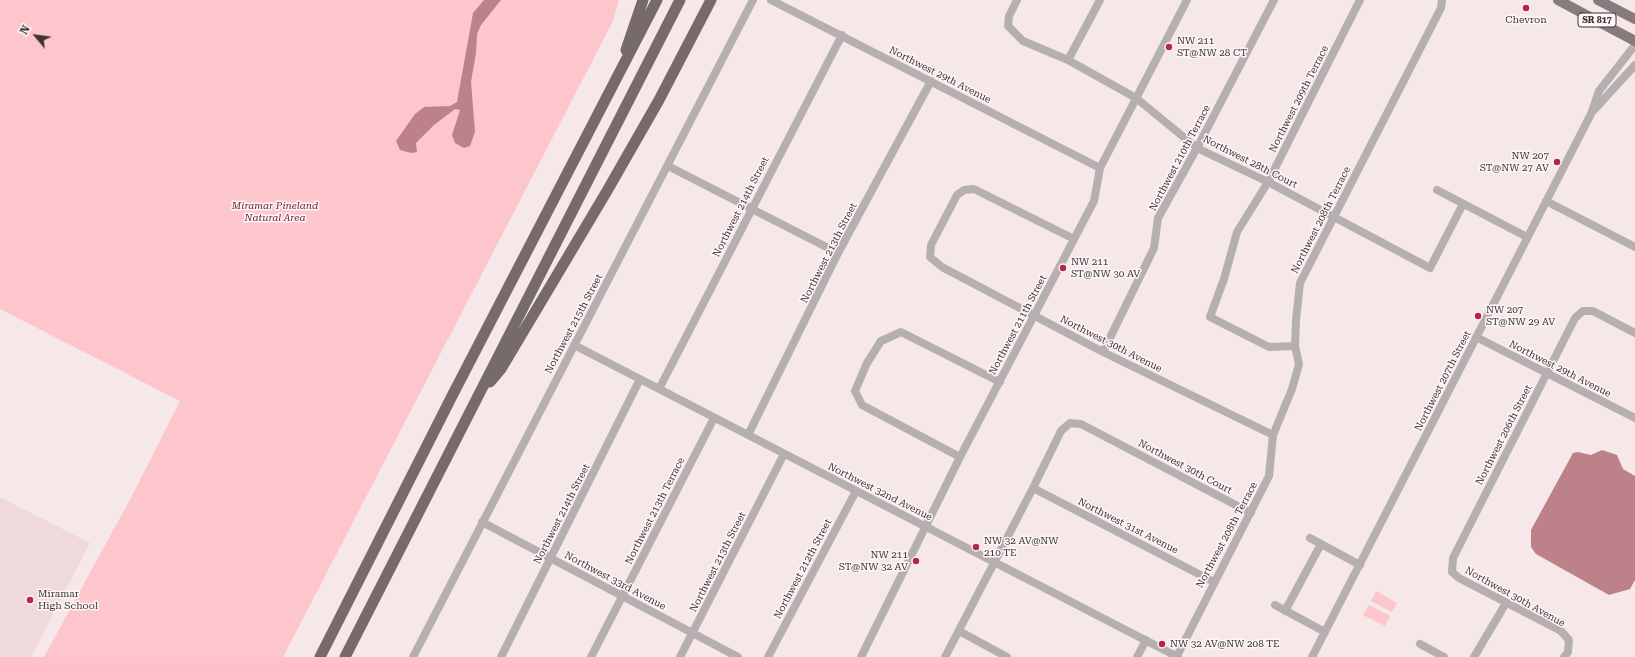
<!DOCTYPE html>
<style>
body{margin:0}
#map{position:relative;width:1635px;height:657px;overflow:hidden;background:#f6e7e9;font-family:"Roboto Serif",serif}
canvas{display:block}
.north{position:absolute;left:16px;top:16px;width:40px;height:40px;-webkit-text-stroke:3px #fff6f7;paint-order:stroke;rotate:299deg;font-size:11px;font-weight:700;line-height:16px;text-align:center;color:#3a3435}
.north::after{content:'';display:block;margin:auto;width:14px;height:18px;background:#3a3435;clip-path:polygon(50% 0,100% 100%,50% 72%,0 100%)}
</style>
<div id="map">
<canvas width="1635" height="657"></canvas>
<div class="north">N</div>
</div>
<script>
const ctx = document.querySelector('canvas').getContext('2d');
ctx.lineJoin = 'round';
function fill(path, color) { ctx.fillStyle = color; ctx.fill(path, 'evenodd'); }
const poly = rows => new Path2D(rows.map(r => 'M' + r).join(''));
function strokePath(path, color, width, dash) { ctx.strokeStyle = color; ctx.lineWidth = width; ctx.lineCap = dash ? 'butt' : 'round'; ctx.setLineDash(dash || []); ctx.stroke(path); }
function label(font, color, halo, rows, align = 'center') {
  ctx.font = font + ' "Roboto Serif",serif'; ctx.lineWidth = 3; ctx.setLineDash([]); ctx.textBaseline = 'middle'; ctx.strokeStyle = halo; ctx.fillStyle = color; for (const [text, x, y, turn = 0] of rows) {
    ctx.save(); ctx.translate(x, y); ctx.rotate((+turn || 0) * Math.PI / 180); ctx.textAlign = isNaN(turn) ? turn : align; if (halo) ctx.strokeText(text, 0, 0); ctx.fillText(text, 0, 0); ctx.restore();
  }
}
const built = poly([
 [0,497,90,543,31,657,0,657]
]);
const green = poly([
 [0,0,619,0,612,23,283,657,44,657,133,494,180,401,0,309],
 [1376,591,1397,603,1392,612,1371,601],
 [1369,605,1390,616,1385,626,1363,615]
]);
const water = poly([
 [484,0,501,0,481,25,477,34,476,53,471,82,475,132,470,146,464,148,455,143,452,135,460,110,455,109,434,125,416,143,417,152,411,153,400,150,396,141,415,114,424,107,450,106,457,102,473,13],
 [1602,450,1617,455,1623,469,1635,476,1635,580,1630,589,1609,595,1536,554,1531,547,1531,530,1573,453,1578,452,1591,455]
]);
const minor = poly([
 [771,0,1100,168],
 [1017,0,1009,16,1008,26,1023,41,1068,60,1136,98,1197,148,1268,182,1430,268,1463,204],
 [1068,60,1100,0],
 [1594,110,1635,65],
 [668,166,838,253],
 [1437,190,1527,237],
 [1546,201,1635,247],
 [1074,239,974,189,964,190,957,195,931,245,930,257,942,267,1103,352,1273,435],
 [1476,337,1635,418],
 [574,345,1178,657],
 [1295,346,1269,347,1210,317,1224,279,1237,232,1268,182,1360,0],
 [1103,352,1154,248,1158,218,1197,148,1274,0],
 [659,389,842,35],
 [748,435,838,253,931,81],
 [960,457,862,405,855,391,867,363,881,341,901,332,1000,382],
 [1033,488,1214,582],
 [482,522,738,657],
 [1310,538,1360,565],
 [1275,605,1325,632],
 [1285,611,1321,544],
 [959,631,1007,657],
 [1420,644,1444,657],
 [1177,656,1269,476,1273,435,1292,389,1299,364,1295,346,1296,320,1300,283,1441,8,1442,0],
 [413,657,753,0],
 [501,657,640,379],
 [591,657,714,418],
 [680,657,784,454],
 [768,657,856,491],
 [861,657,960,457,1094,201,1100,168,1187,0],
 [945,657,1033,488,1061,431,1070,423,1081,424,1251,513],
 [1137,657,1146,640],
 [1312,657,1591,114,1599,91,1635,45],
 [1474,657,1506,603],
 [1564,657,1568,652,1569,640,1561,631,1459,578,1452,572,1453,558,1575,318,1583,311,1593,311,1635,333]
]);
const major = poly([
 [1558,0,1635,41],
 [1598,0,1635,19]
]);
const highway = poly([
 [626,50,643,0],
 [490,382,501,369,607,191,659,100,711,0],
 [320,657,452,396,657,0],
 [345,657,680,0]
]);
const markers = [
 [1526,8,4,"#b5254f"],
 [1169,47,4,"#b5254f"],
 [1557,162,4,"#b5254f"],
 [1063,268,4,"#b5254f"],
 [1478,316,4,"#b5254f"],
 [976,547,4,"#b5254f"],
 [916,561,4,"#b5254f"],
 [30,600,4,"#b5254f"],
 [1162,644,4,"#b5254f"]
];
const shields = [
 [1597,20,38]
];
const shieldNames = [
 ["SR 817",1597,20]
];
const poiNames = [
 ["Chevron",1526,20,"center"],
 ["NW 211",1177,41],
 ["ST@NW 28 CT",1177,53],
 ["NW 207",1549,156,"right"],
 ["ST@NW 27 AV",1549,168,"right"],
 ["NW 211",1071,262],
 ["ST@NW 30 AV",1071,274],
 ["NW 207",1486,310],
 ["ST@NW 29 AV",1486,322],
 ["NW 32 AV@NW",984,541],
 ["210 TE",984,553],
 ["NW 211",908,555,"right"],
 ["ST@NW 32 AV",908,567,"right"],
 ["Miramar",38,594],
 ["High School",38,606],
 ["NW 32 AV@NW 208 TE",1170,644]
];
const streetNames = [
 ["Northwest 29th Avenue",940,75,27],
 ["Northwest 209th Terrace",1299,99,-63],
 ["Northwest 210th Terrace",1180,158,-62],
 ["Northwest 28th Court",1250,162,27],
 ["Northwest 214th Street",741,207,-63],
 ["Northwest 208th Terrace",1321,220,-63],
 ["Northwest 213th Street",829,253,-63],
 ["Northwest 215th Street",574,324,-62],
 ["Northwest 211th Street",1018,325,-62],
 ["Northwest 30th Avenue",1111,344,27],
 ["Northwest 29th Avenue",1560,369,27],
 ["Northwest 207th Street",1443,381,-63],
 ["Northwest 206th Street",1504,435,-63],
 ["Northwest 30th Court",1185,467,28],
 ["Northwest 32nd Avenue",880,492,27],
 ["Northwest 213th Terrace",655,511,-63],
 ["Northwest 214th Street",562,514,-63],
 ["Northwest 31st Avenue",1128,526,27],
 ["Northwest 208th Terrace",1227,535,-62],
 ["Northwest 213th Street",718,562,-63],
 ["Northwest 212th Street",803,569,-62],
 ["Northwest 33rd Avenue",615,581,28],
 ["Northwest 30th Avenue",1515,597,29]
];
const parkNames = [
 ["Miramar Pineland",275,206],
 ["Natural Area",275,218]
];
fill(built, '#f0d9db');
fill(green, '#fdc5cc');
fill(water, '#bc8189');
strokePath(minor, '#b5afaf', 8);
strokePath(major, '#877c7d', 10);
strokePath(highway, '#766a6b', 11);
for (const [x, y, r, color] of markers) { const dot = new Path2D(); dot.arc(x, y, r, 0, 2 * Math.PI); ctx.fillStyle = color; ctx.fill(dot); strokePath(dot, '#fff6f7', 1.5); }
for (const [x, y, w] of shields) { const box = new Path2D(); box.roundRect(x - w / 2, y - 7, w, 14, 3); ctx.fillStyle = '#fff6f7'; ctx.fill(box); strokePath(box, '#3a3435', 1); }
label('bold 9px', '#3a3435', null, shieldNames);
label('10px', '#3a3435', '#fff6f7', poiNames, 'left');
label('10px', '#3a3435', '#fff6f7', streetNames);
label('italic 10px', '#631b2d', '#fff6f7', parkNames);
</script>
